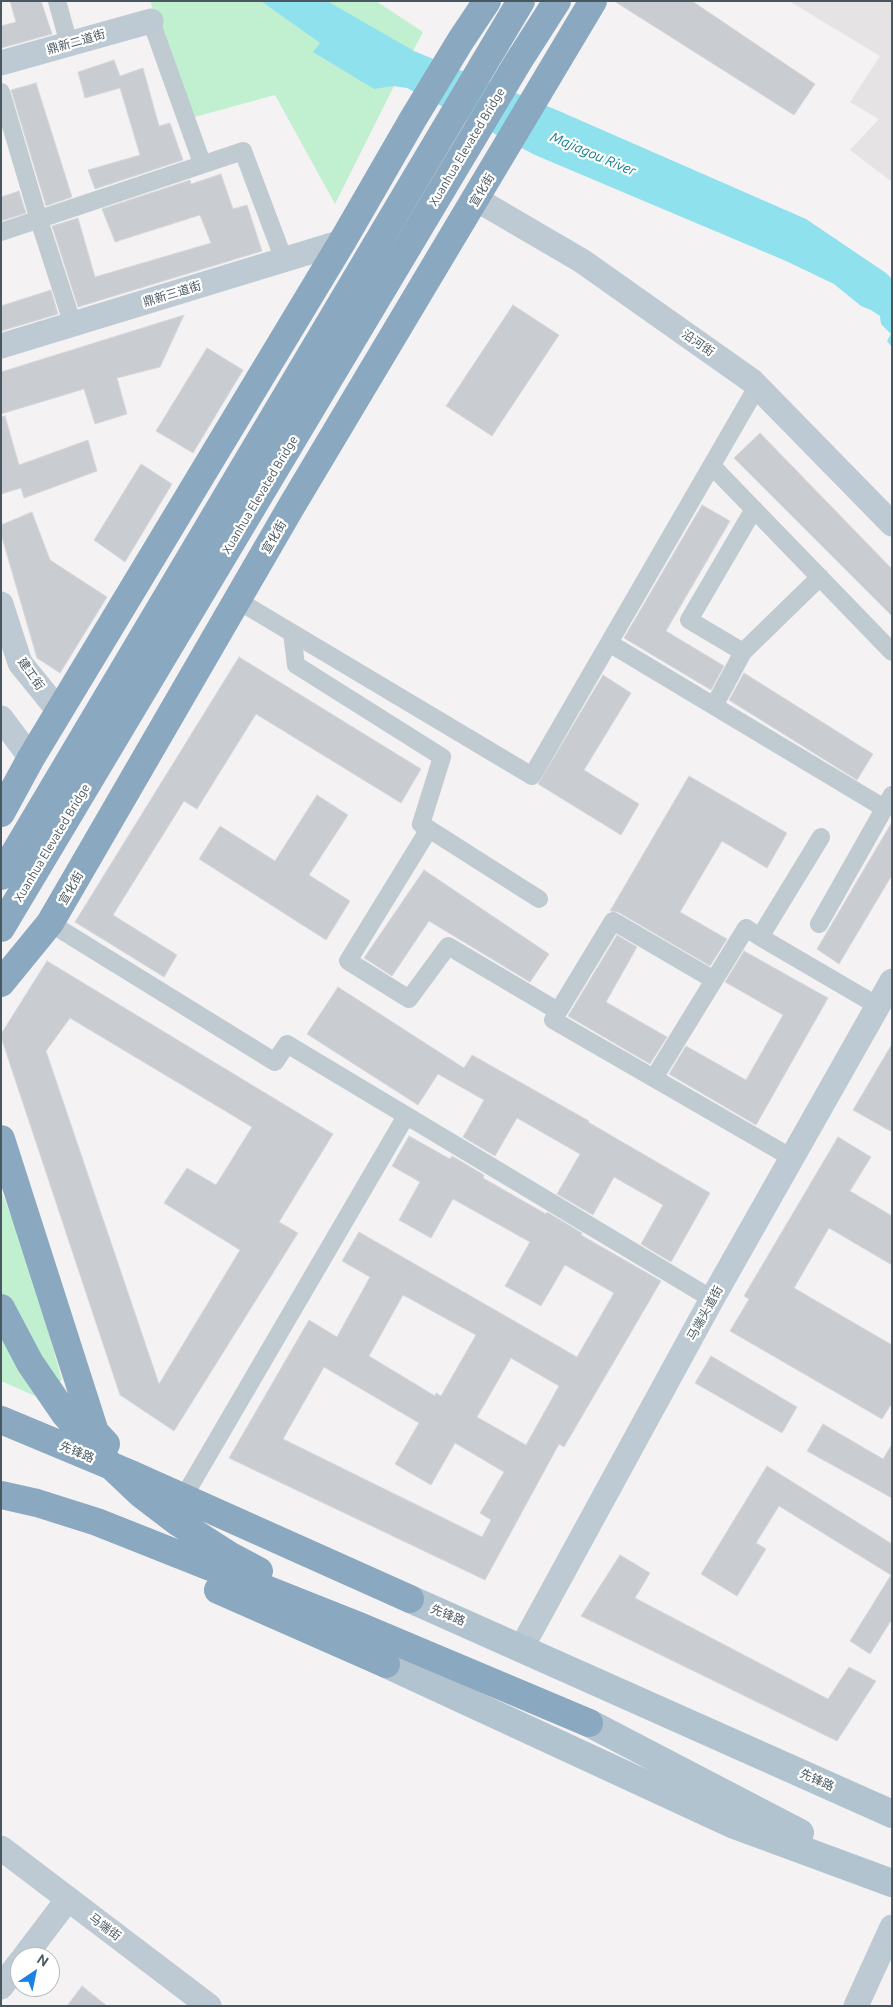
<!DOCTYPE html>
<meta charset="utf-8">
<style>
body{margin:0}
#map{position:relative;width:893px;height:2007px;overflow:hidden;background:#f4f2f2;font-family:Ubuntu,sans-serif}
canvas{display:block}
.frame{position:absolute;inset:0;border:2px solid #495760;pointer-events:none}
.north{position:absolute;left:10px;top:1947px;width:50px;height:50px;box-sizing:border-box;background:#fff;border:1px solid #b6bcbf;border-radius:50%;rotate:34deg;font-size:14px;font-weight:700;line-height:20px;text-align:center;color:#495760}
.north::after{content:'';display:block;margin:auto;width:18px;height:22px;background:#1982e7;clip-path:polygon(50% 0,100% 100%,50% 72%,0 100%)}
</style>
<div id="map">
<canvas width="893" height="2007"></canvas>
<div class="frame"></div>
<div class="north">N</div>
</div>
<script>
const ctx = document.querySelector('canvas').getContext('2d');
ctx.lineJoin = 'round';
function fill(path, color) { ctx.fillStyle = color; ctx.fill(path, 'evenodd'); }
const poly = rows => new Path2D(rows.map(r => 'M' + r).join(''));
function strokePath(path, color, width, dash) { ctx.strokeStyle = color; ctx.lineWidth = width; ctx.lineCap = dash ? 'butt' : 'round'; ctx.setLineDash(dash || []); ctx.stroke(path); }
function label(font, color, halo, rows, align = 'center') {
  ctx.font = font + ' Ubuntu,"Noto Sans SC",sans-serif'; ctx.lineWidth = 4.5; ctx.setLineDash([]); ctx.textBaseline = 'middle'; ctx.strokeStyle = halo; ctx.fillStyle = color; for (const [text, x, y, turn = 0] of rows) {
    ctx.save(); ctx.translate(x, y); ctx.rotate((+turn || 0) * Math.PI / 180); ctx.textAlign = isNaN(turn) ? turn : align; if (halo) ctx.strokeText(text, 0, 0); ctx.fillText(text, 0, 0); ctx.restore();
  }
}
const education = poly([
 [789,1,892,1,892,182,850,150,879,119,850,102,880,56]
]);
const green = poly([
 [150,1,376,1,423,32,394,86,335,204,275,95,191,118],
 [1,1191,25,1250,62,1380,42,1399,1,1381]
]);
const water = poly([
 [261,1,327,1,414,51,559,111,806,219,886,273,892,279,892,347,887,341,891,334,881,324,880,316,871,310,861,306,834,284,786,261,535,155,407,88,393,86,374,89,313,52,320,43]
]);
const building = poly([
 [10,1,41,1,52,34,1,48,1,26,16,22,10,1],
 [614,1,692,1,815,84,794,115,614,1],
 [114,60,120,76,143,68,159,126,170,123,183,160,95,189,88,170,140,155,120,88,85,98,78,72,114,60],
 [36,83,72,197,46,206,11,90,36,83],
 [221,174,233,209,247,205,262,251,78,307,52,226,78,218,95,277,211,243,200,215,115,242,102,209,190,180,191,184,221,174],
 [19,191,26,213,1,221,1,197,19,191],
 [51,290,58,314,1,331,1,306,51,290],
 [513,305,559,335,492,436,446,406,513,305],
 [184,315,160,367,117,378,127,414,95,424,84,389,1,414,1,372,184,315],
 [207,348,243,370,193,453,156,431,207,348],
 [5,416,19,465,88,440,97,471,24,498,21,488,1,494,1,417,5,416],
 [760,433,892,569,892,616,734,458,760,433],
 [141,464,172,484,125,562,94,540,141,464],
 [702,505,730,521,666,631,724,666,711,690,624,638,702,505],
 [32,512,50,560,107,597,60,673,37,658,1,534,1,525,32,512],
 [239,657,421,769,401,803,256,714,197,809,184,801,113,915,177,955,164,977,75,922,239,657],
 [744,673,873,754,857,780,729,700,744,673],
 [603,675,631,693,584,770,639,804,621,835,538,784,603,675],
 [689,776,787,833,767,868,722,841,680,912,727,939,710,966,618,912,610,911,689,776],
 [317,795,348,815,309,875,350,901,326,940,199,859,220,826,275,861,317,795],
 [892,822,892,875,839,964,817,949,892,822],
 [424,870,549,954,530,982,429,921,392,976,364,958,424,870],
 [617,935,637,947,606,1002,667,1037,650,1064,568,1016,617,935],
 [744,951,828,998,756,1125,669,1074,686,1046,746,1080,783,1015,725,982,744,951],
 [47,961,333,1134,279,1222,298,1233,174,1431,120,1395,1,1037,1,1034,47,961],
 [70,1018,252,1127,216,1185,187,1168,164,1203,240,1250,159,1384,46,1051,70,1018],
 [338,987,464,1068,472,1055,589,1121,588,1122,710,1193,671,1262,641,1244,663,1205,614,1177,593,1215,557,1194,580,1154,517,1118,495,1156,463,1137,484,1100,438,1074,418,1105,307,1034,338,987],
 [892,1044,892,1132,853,1110,892,1044],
 [409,1136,450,1159,452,1156,484,1175,483,1178,546,1214,547,1212,582,1233,581,1235,661,1281,564,1447,559,1444,485,1580,229,1458,309,1320,337,1337,370,1277,342,1261,359,1232,577,1357,614,1293,565,1265,541,1306,505,1286,530,1242,453,1199,431,1238,399,1220,420,1182,392,1166,409,1136],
 [403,1295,476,1335,441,1396,436,1393,435,1396,369,1356,403,1295],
 [511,1358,559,1386,526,1445,477,1417,511,1358],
 [324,1367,419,1423,395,1464,431,1485,455,1443,504,1472,480,1513,491,1520,482,1537,283,1439,324,1367],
 [838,1137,871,1157,850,1191,892,1216,892,1265,829,1228,794,1288,892,1345,892,1403,882,1419,730,1331,749,1299,744,1296,838,1137],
 [711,1356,797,1407,782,1433,695,1383,711,1356],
 [823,1424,883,1459,892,1444,892,1498,807,1451,823,1424],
 [767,1466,892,1544,892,1619,870,1654,850,1641,891,1575,779,1506,756,1543,766,1549,737,1596,701,1574,767,1466],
 [620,1555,650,1573,635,1598,828,1699,849,1667,876,1681,837,1741,581,1616,620,1555],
 [82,1986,107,2006,67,2006,82,1986]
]);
const street = poly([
 [57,1,69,44],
 [151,21,202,163],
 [1,92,39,220,73,325],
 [1,232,243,151,284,260],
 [712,466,892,652],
 [237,600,532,776,757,387],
 [292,633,296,665,442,757,421,824,539,899],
 [609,643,884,808],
 [743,652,689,620,754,509],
 [714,706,743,652,820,577],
 [429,829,348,961,409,999,448,946,558,1011],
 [50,923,275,1062,287,1044,712,1299],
 [819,924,892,795],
 [760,937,878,1006],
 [714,980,613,921,553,1020,792,1158],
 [654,1078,746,928,760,937,821,837],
 [183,1498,406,1116]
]);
const secondary = poly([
 [1,63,151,21],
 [476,199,582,261,752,381,892,524],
 [1,346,342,242],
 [1,604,20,663,59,711],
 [1,718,31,758],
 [522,1647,712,1299,892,981],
 [1,1848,209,2006],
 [24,1957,68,1899],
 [1,1987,20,1962],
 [856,2006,892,1927]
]);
const primary = poly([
 [410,1599,892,1814],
 [386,1664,732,1824,892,1883],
 [589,1723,800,1833]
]);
const highway = poly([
 [1,813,31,758,342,242,413,119,461,40,487,1],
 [1,876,521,1],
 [1,928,518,62,557,1],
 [1,983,50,923,291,507,593,1],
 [1,1139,95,1432,106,1444],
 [1,1308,30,1363,65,1414,104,1459,141,1494,179,1523,229,1555,259,1571],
 [1,1420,133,1475,410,1599],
 [1,1495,37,1503,97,1522,359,1626,589,1723],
 [218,1590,386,1664]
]);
const streetNames = [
 ["鼎新二道街",76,42,-16],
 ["Xuanhua Elevated Bridge",467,147,-59],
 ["宣化街",482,190,-59],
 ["鼎新三道街",172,294,-17],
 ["沿河街",698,343,35],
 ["Xuanhua Elevated Bridge",260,495,-59],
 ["宣化街",274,537,-60],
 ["建工街",31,674,55],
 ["Xuanhua Elevated Bridge",52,843,-59],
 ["宣化街",71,888,-60],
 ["马端头道街",705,1313,-61],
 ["先锋路",77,1452,23],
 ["先锋路",448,1615,23],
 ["先锋路",817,1780,24],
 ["马端街",105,1927,37]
];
const waterNames = [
 ["Majiagou River",593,154,23]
];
fill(education, '#e5e3e4');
fill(green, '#c1f0d0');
fill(water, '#8ee1ed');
fill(building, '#c9cdd1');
strokePath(building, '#d6d8dd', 1);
strokePath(street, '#c0cad1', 18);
strokePath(secondary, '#becad3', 25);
strokePath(primary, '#b2c3d0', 28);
strokePath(highway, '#8aa8c0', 28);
label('12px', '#495760', '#fff', streetNames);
label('italic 14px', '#0c7f90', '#fff', waterNames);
</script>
